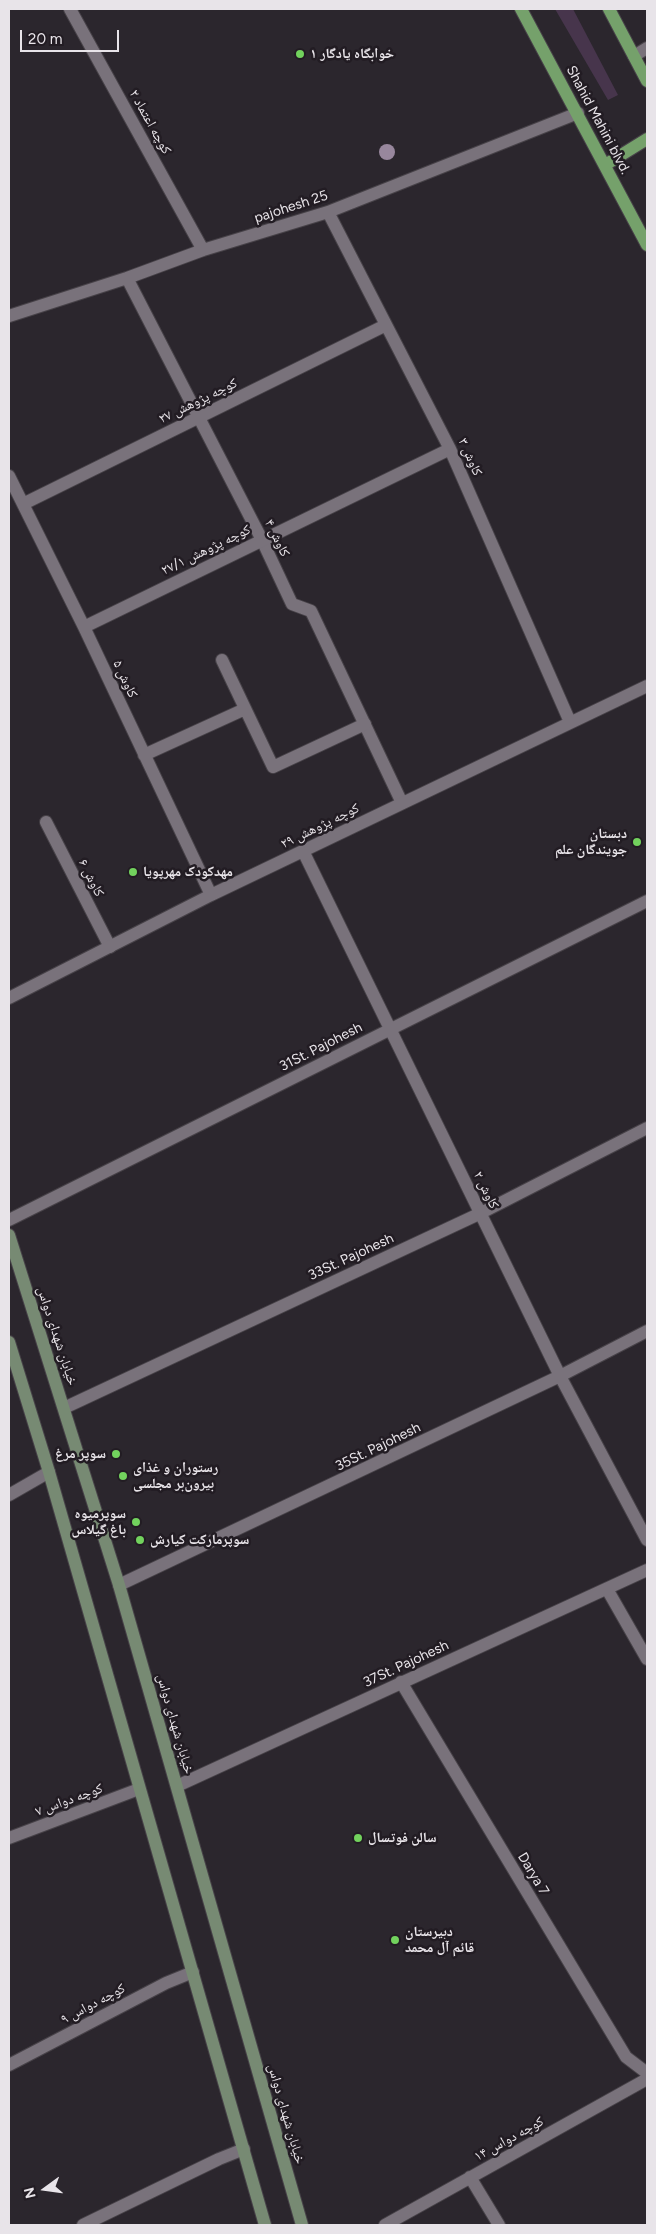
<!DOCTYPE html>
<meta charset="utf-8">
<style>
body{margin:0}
#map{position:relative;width:656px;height:2234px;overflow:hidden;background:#2b262d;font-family:Figtree,sans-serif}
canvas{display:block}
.frame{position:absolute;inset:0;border:10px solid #e8e4e9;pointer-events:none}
.north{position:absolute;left:20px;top:2164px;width:50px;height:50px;-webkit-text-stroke:4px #221c23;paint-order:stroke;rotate:256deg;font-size:14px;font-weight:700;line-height:20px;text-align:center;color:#e8e4e9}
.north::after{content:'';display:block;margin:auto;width:18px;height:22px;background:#e8e4e9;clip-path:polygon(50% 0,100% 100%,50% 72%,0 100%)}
.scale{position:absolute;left:20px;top:30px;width:99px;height:22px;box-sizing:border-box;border:2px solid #e8e4e9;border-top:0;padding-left:6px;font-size:15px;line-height:18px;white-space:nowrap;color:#e8e4e9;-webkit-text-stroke:4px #221c23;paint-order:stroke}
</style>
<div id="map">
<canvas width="656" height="2234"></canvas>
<div class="frame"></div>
<div class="north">N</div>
<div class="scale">20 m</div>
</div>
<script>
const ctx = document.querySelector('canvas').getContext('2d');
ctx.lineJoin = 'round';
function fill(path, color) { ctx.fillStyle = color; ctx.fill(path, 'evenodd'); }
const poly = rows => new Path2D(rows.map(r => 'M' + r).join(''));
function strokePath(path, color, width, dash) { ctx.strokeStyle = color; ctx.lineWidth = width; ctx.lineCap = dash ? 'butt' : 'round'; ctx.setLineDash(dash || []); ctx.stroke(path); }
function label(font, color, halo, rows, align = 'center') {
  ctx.font = font + ' Figtree,"Noto Naskh Arabic",sans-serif'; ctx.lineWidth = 5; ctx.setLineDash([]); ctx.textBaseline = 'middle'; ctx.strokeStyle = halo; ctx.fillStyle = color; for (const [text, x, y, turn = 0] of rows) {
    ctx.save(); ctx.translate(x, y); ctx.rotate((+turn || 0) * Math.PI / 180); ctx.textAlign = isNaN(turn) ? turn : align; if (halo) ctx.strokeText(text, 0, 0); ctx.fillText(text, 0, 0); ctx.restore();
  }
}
const green = poly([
 [555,9,573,9,618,95,608,100]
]);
const lane = poly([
 [262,540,292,604,311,611,402,803],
 [46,822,110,947]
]);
const street = poly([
 [70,9,203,250],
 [634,56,647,48],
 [328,212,450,449,570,722],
 [127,278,262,540],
 [9,316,127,278,203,250,328,212,578,113],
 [9,476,84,627,211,895],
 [23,504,386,325],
 [84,627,450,449],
 [222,660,273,767,365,724],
 [144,755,245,709],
 [303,851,560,1376,647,1540],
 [9,998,211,895,647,686],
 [9,1220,647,901],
 [64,1408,481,1213,647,1128],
 [9,1495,49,1472],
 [119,1585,560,1376,647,1331],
 [607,1589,647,1659],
 [401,1682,626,2057,647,2073],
 [177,1786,647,1570],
 [9,1838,139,1789],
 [9,2065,166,1983,193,1972],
 [470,2177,499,2225],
 [83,2225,219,2159,244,2149],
 [385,2225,647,2079]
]);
const secondary = poly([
 [9,1235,119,1585,302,2225],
 [9,1342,49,1472,265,2225]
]);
const primary = poly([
 [521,9,647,245],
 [609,9,647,81],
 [605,165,647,139]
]);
const trees = [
 [387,152]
];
const markers = [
 [300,54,5,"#72d25d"],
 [637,842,5,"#72d25d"],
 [133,872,5,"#72d25d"],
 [116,1454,5,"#72d25d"],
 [123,1476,5,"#72d25d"],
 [136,1522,5,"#72d25d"],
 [140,1540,5,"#72d25d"],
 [358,1838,5,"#72d25d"],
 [395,1940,5,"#72d25d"]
];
const poiNames = [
 ["خوابگاه یادگار ۱",310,54],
 ["دبستان",627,834,"right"],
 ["جویندگان علم",627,850,"right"],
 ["مهدکودک مهرپویا",143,872],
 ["سوپر مرغ",106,1454,"right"],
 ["رستوران و غذای",133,1468],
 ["بیرون‌بر مجلسی",133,1484],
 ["سوپرمیوه",126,1514,"right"],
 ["باغ گیلاس",126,1530,"right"],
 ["سوپرمارکت کیارش",150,1540],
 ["سالن فوتسال",368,1838],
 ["دبیرستان",405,1932],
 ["قائم آل محمد",405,1948]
];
const streetNames = [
 ["Shahid Mahini blvd.",598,120,62],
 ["کوچه اعتماد ۲",150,122,61],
 ["pajohesh 25",291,207,-18],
 ["کوچه پژوهش ۲۷",198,401,-26],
 ["کاوش ۳",470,457,66],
 ["کاوش ۴",277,538,64],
 ["کوچه پژوهش ۲۷/۱",206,550,-26],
 ["کاوش ۵",125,679,65],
 ["کوچه پژوهش ۲۹",320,826,-26],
 ["کاوش ۶",91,878,63],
 ["31St. Pajohesh",321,1047,-27],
 ["کاوش ۲",486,1190,64],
 ["33St. Pajohesh",351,1257,-25],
 ["خیابان شهدای دواس",57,1336,72],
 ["35St. Pajohesh",378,1447,-26],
 ["37St. Pajohesh",406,1664,-25],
 ["خیابان شهدای دواس",175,1724,74],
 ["کوچه دواس ۷",69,1800,-20],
 ["Darya 7",533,1874,59],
 ["کوچه دواس ۹",93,2004,-28],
 ["خیابان شهدای دواس",286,2114,74],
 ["کوچه دواس ۱۴",509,2139,-29]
];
fill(green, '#47354c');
strokePath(lane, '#474248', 14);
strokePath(street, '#474248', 14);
strokePath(secondary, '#474248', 14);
strokePath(primary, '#474248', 14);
strokePath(lane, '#79727b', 12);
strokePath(street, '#79727b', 12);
strokePath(secondary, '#778a73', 12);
strokePath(primary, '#75a16b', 12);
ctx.fillStyle = '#98879d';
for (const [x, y] of trees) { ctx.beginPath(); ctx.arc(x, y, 8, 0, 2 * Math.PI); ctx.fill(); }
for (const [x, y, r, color] of markers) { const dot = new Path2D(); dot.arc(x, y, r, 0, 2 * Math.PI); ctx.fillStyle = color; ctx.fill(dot); strokePath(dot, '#221c23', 2); }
label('bold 14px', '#e8e4e9', '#221c23', poiNames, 'left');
label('14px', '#e8e4e9', '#221c23', streetNames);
</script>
